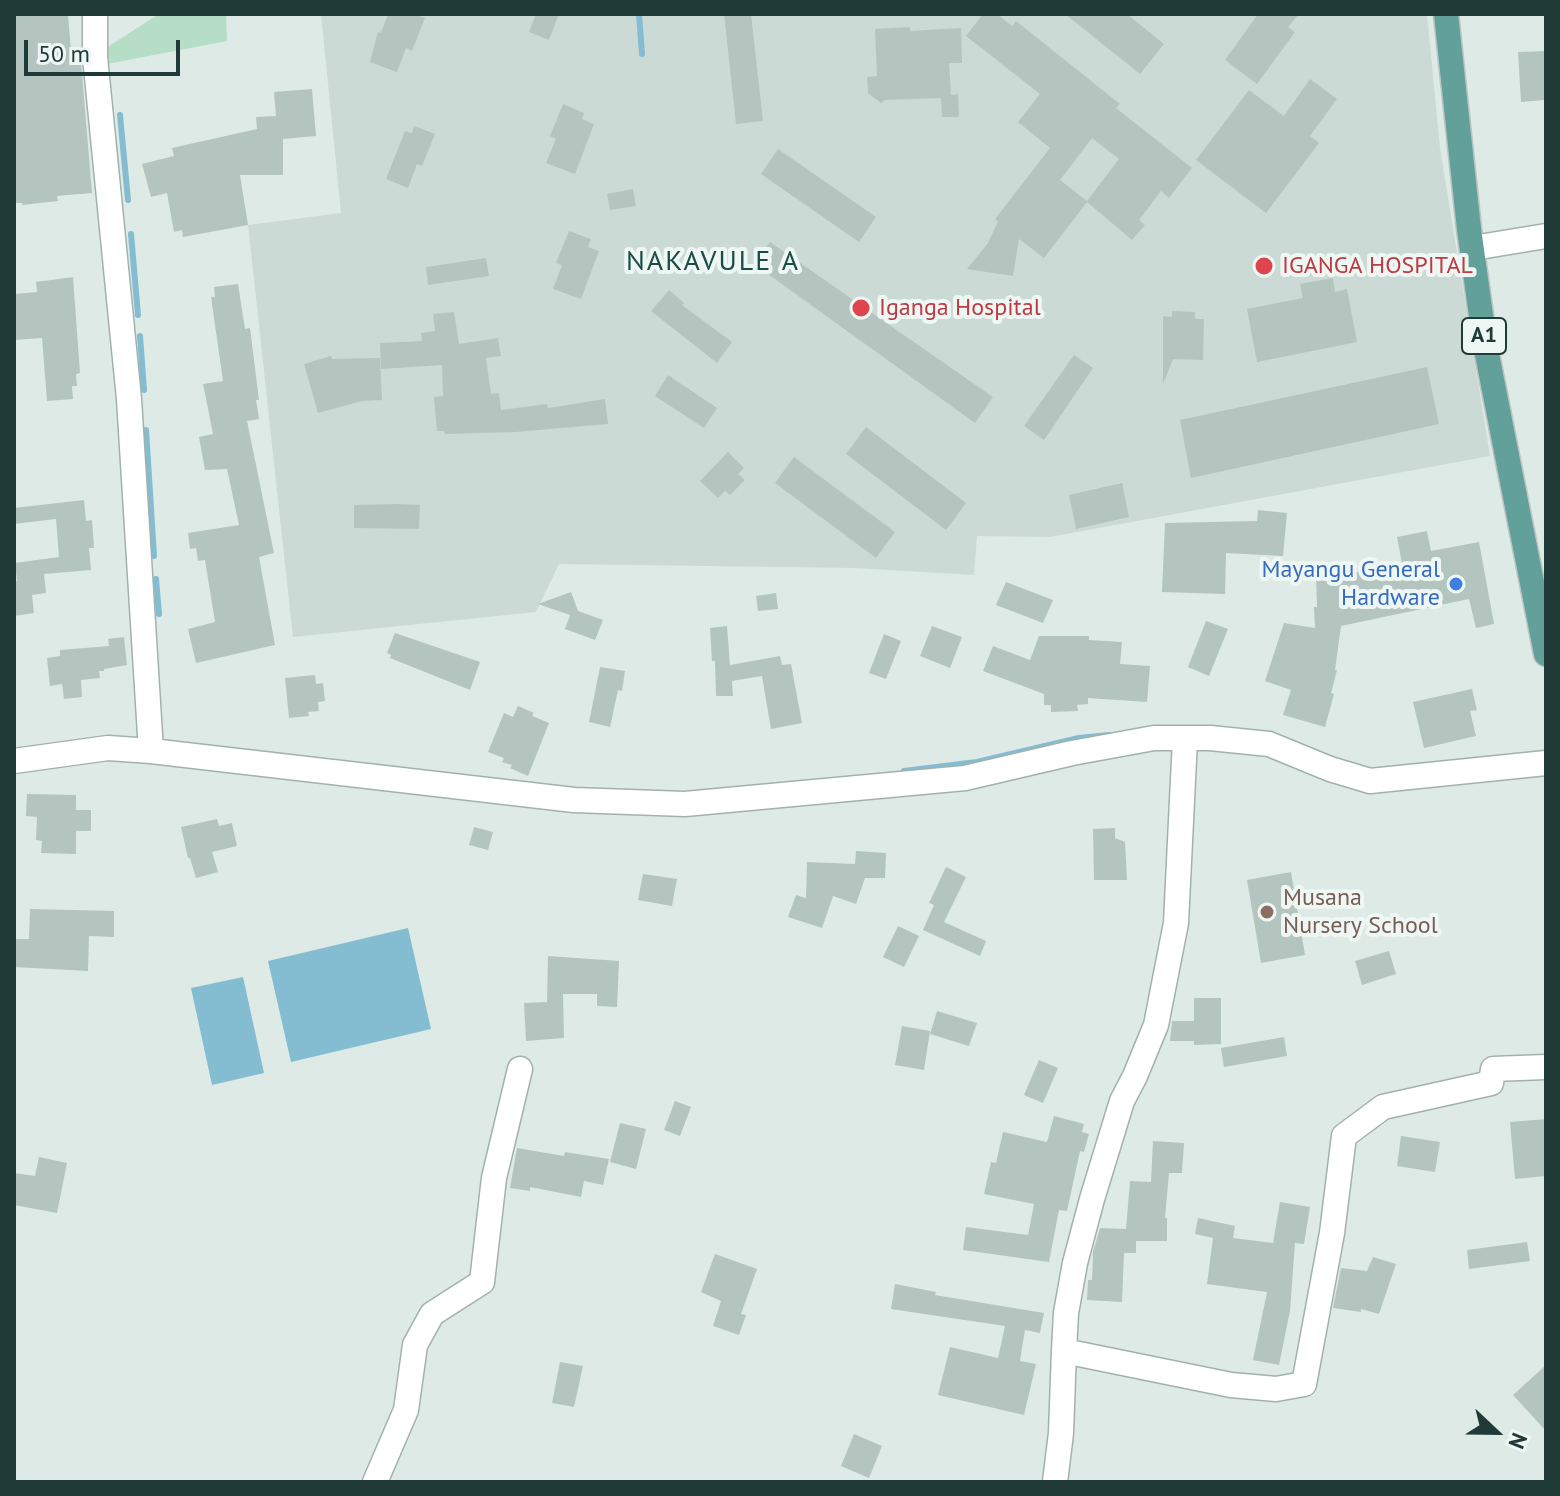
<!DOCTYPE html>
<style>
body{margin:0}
#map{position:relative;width:1560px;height:1496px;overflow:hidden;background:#deeae6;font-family:"PT Sans",sans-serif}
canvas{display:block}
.frame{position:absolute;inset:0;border:16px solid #1f3a37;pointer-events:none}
.north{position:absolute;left:1456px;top:1392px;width:80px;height:80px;-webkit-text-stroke:6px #eff7f4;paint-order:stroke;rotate:112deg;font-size:22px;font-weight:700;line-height:32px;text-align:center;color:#1f3a37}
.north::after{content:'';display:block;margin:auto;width:28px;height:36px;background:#1f3a37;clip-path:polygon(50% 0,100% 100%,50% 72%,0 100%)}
.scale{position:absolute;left:24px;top:40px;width:156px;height:36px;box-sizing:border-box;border:4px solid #1f3a37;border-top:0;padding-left:10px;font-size:24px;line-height:28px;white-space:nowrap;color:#1f3a37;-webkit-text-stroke:6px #eff7f4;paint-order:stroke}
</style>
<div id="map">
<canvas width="1560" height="1496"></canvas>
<div class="frame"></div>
<div class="north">N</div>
<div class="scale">50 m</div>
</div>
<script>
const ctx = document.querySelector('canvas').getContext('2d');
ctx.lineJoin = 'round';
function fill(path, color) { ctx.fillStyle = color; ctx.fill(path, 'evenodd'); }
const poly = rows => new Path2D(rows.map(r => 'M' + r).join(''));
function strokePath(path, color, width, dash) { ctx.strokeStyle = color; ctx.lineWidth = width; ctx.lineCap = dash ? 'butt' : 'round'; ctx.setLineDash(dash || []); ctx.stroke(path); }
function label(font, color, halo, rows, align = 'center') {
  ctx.font = font + ' "PT Sans",sans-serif'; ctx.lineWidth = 8; ctx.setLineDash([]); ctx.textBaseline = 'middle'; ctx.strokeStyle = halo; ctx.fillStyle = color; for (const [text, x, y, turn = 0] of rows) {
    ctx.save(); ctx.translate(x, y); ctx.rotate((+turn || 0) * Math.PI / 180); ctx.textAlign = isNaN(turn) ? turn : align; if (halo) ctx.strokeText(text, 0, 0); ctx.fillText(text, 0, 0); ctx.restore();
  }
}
const built = poly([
 [321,14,1427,14,1440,148,1490,456,1050,537,977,536,974,575,854,568,559,564,536,612,293,637,248,225,341,213]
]);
const green = poly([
 [159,14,226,14,227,41,107,64,106,48]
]);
const water = poly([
 [408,928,431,1029,291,1062,268,961],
 [243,977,264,1073,212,1085,191,988]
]);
const stream = poly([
 [639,14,642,54],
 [120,115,128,200],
 [131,234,138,315],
 [140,336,144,390],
 [146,430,154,556],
 [156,579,159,614],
 [904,771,977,762,1079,738,1109,735]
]);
const building = poly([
 [14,14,68,14,71,51,80,50,92,193,57,196,58,201,22,205,22,203,14,203],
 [388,14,415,14,425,18,412,51,406,48,397,72,370,62,378,32,381,33],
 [536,14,559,14,549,40,529,32],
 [724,14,751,14,763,121,736,124],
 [983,14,997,14,1012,26,1016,21,1120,104,1116,108,1192,168,1169,198,1161,191,1139,220,1145,225,1132,240,1087,202,1044,258,1019,239,1013,276,967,269,988,243,998,221,995,219,1050,148,1018,122,1040,94,966,36],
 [1092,138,1119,159,1087,201,1060,180],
 [1065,14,1127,14,1164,44,1140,74],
 [1258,14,1299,14,1288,27,1295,32,1257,84,1225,60],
 [910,27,910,31,961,28,962,63,949,63,951,95,958,94,959,117,942,117,941,98,885,100,881,103,868,93,867,77,877,76,875,29],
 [1546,51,1546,100,1521,102,1518,52],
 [1310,79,1337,99,1310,136,1319,143,1266,213,1196,160,1249,90,1284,116],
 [312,89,316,136,283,139,283,175,240,175,248,225,183,237,182,230,174,232,167,193,151,197,142,164,174,156,172,148,257,129,256,117,276,116,274,92],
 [563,104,584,113,582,119,594,124,575,174,546,163,556,139,550,136],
 [414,126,435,134,422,166,417,164,408,188,386,179,405,131,412,133],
 [778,149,876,217,859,242,761,174],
 [633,189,636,206,610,210,607,194],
 [569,231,591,239,588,247,599,251,581,299,553,289,562,265,556,263],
 [770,242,993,397,975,423,754,264],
 [486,258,489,276,428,285,426,267],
 [73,277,80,373,76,374,77,386,72,386,73,399,47,401,42,338,14,340,14,294,37,292,36,282],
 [1333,278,1335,292,1347,289,1357,342,1257,362,1247,309,1303,298,1300,284],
 [238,284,245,329,250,328,259,400,256,400,259,419,247,421,274,553,259,557,275,645,196,663,188,629,215,622,205,560,198,561,196,548,190,549,188,533,239,525,227,469,205,470,199,437,213,434,203,384,223,381,211,297,215,297,214,287],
 [669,290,684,303,682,305,732,342,717,363,651,311],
 [1172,311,1195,312,1195,319,1204,319,1203,360,1173,359,1163,384,1163,316,1172,317],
 [454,312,459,344,498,338,501,356,486,358,491,394,499,393,501,410,547,404,548,408,605,399,608,424,516,432,445,434,444,431,437,431,434,397,443,396,442,365,381,369,380,343,422,341,421,333,435,331,433,314],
 [1074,355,1093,368,1044,440,1024,426],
 [331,356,332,359,380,358,382,400,362,401,318,413,304,364],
 [1427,367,1439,424,1191,478,1180,420],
 [668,375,717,408,704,428,655,396],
 [866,427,966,503,946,530,846,454],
 [728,452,744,468,738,474,745,480,730,495,725,491,718,498,700,481],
 [794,457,895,532,876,558,775,483],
 [1122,483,1129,517,1076,529,1069,495],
 [84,500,86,521,92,520,94,548,89,548,91,570,44,574,46,593,32,595,34,613,14,616,14,581,17,581,15,563,59,557,56,519,14,524,14,508],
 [397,504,420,505,419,529,354,528,354,505],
 [1258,510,1287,513,1283,556,1226,553,1225,594,1162,592,1165,523,1257,521],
 [1427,531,1431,551,1479,542,1494,624,1476,628,1469,599,1341,626,1335,670,1337,670,1331,693,1334,694,1325,727,1283,715,1291,690,1265,681,1284,623,1315,628,1314,607,1317,607,1316,572,1339,571,1340,575,1402,564,1397,537],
 [1006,582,1053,600,1043,623,996,605],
 [571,592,578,611,603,620,595,640,565,629,570,615,538,604],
 [776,593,778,609,758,611,756,596],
 [1206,621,1228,629,1209,676,1188,667],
 [727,626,730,665,780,656,782,665,791,664,802,723,771,729,762,676,732,681,733,696,716,696,715,661,712,661,710,628],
 [932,626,962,637,950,668,920,656],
 [395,633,480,662,470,690,390,658,391,655,387,653],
 [884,634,901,641,886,679,869,673],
 [1039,636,1089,636,1089,640,1122,642,1120,664,1150,666,1147,702,1088,698,1088,704,1077,705,1078,711,1051,712,1051,705,1044,705,1044,694,983,671,993,646,1030,660],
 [124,637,127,665,104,669,104,671,99,671,100,678,81,680,82,697,64,699,62,684,50,686,47,658,60,656,60,650,109,646,108,639],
 [600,667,625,671,622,691,618,690,610,727,589,722],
 [315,675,316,684,323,683,325,701,318,702,319,711,308,712,309,716,289,718,285,678],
 [1472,689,1477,710,1470,711,1476,736,1424,748,1413,702],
 [518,706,534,713,532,716,549,723,528,776,510,768,512,765,502,762,504,758,488,752,504,713,513,717],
 [27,794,76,795,76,810,91,810,91,831,76,831,76,854,41,853,42,841,36,840,37,817,26,816],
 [217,819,219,826,232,823,237,846,212,852,218,872,196,878,190,858,188,858,181,827],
 [474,827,493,832,488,850,469,845],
 [1115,828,1115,838,1125,842,1127,880,1094,880,1093,829],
 [856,851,886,853,885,878,865,878,856,904,833,896,822,928,788,917,796,895,806,898,807,862,855,864],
 [946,867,966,877,944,922,986,941,980,956,923,930,934,905,929,903],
 [1291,872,1305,955,1261,963,1247,880],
 [643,874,677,879,672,906,638,900],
 [30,909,114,911,114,937,89,936,88,971,14,967,14,939,29,939],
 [898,926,919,936,904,967,883,957],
 [1389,951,1396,974,1362,985,1355,961],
 [548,956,619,961,617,1007,597,1006,597,994,563,994,564,1038,526,1041,524,1003,547,1002],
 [1194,998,1221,998,1221,1044,1194,1045,1194,1041,1170,1041,1172,1021,1194,1021],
 [937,1011,977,1023,969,1046,930,1034],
 [902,1026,930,1031,924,1070,895,1065],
 [1284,1037,1287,1056,1224,1067,1221,1048],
 [1039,1060,1058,1068,1043,1103,1024,1095],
 [675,1101,691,1107,680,1136,664,1130],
 [1054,1116,1084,1124,1082,1132,1089,1134,1084,1152,1080,1151,1067,1211,1059,1210,1049,1262,963,1250,966,1227,1028,1235,1034,1204,984,1194,991,1162,996,1163,1003,1132,1047,1142],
 [1546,1119,1546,1176,1515,1179,1510,1122],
 [620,1123,646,1129,636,1169,610,1162],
 [1401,1136,1440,1142,1435,1172,1397,1166],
 [1153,1141,1184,1143,1182,1173,1169,1173,1165,1218,1167,1218,1167,1241,1136,1241,1136,1253,1124,1253,1122,1302,1087,1300,1088,1280,1092,1280,1093,1252,1100,1228,1126,1229,1130,1181,1151,1182],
 [517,1148,564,1156,565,1152,609,1159,603,1185,584,1181,581,1197,530,1187,530,1191,510,1188],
 [39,1157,67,1163,57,1213,14,1205,14,1173,35,1176],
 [1280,1202,1310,1207,1304,1244,1295,1243,1290,1311,1279,1365,1253,1360,1267,1292,1207,1284,1213,1238,1195,1234,1198,1218,1235,1226,1233,1238,1273,1243],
 [1527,1242,1530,1261,1469,1269,1467,1250],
 [715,1254,757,1269,741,1314,746,1315,739,1335,713,1326,721,1301,701,1292],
 [1373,1257,1396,1264,1379,1314,1361,1309,1361,1312,1333,1308,1341,1268,1367,1271],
 [895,1284,936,1292,935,1295,1044,1313,1040,1333,1025,1330,1020,1361,1036,1364,1024,1415,938,1395,950,1347,998,1358,1005,1326,891,1309],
 [560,1362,583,1366,574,1407,552,1403],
 [1546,1365,1546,1431,1513,1395],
 [854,1434,882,1446,869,1478,841,1466]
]);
const minor = poly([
 [1473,248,1546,236],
 [1185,739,1176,923,1156,1025,1135,1076,1122,1101,1092,1199,1075,1263,1066,1313,1064,1351,1231,1385,1276,1389,1304,1384,1332,1233,1344,1136,1383,1107,1491,1083,1493,1069,1546,1067],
 [151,751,574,800,685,804,965,778,1072,753,1154,738,1210,738,1269,744,1330,769,1370,781,1546,763],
 [14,761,108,748,151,751,129,399,95,57,95,14],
 [375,1482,406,1410,415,1345,432,1314,482,1282,494,1178,520,1069],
 [1055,1482,1061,1433,1064,1351]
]);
const major = poly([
 [1446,14,1469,229,1485,344,1546,654]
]);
const markers = [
 [1264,266,10,"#e0444e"],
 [861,308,10,"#e0444e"],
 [1456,584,8,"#3f7fe0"],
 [1267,912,8,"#8d6e63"]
];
const shields = [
 [1484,336,44]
];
const shieldNames = [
 ["A1",1484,336]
];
const healthNames = [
 ["IGANGA HOSPITAL",1282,266],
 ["Iganga Hospital",879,308]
];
const shopNames = [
 ["Mayangu General",1440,570],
 ["Hardware",1440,598]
];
const educationNames = [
 ["Musana",1283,898],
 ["Nursery School",1283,926]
];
const quarterNames = [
 ["NAKAVULE A",713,262]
];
fill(built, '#ccdad6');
fill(green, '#b6ddc5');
fill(water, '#84bcd2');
strokePath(stream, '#84bcd2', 6);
fill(building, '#b4c5c0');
strokePath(minor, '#a1b2ae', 27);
strokePath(major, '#bcc4c3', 27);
strokePath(minor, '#fff', 24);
strokePath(major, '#61a199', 24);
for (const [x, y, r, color] of markers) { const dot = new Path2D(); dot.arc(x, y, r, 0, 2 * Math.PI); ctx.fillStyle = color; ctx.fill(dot); strokePath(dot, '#eff7f4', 3); }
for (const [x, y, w] of shields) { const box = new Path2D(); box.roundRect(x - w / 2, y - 18, w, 36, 6); ctx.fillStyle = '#eff7f4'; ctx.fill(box); strokePath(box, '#1f3a37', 2); }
label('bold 22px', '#1f3a37', null, shieldNames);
label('24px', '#be3a42', '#eff7f4', healthNames, 'left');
label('24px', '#366cbe', '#eff7f4', shopNames, 'right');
label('24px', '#785e54', '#eff7f4', educationNames, 'left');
ctx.letterSpacing = '2px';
label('28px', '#1b4d47', '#eff7f4', quarterNames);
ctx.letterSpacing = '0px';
</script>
